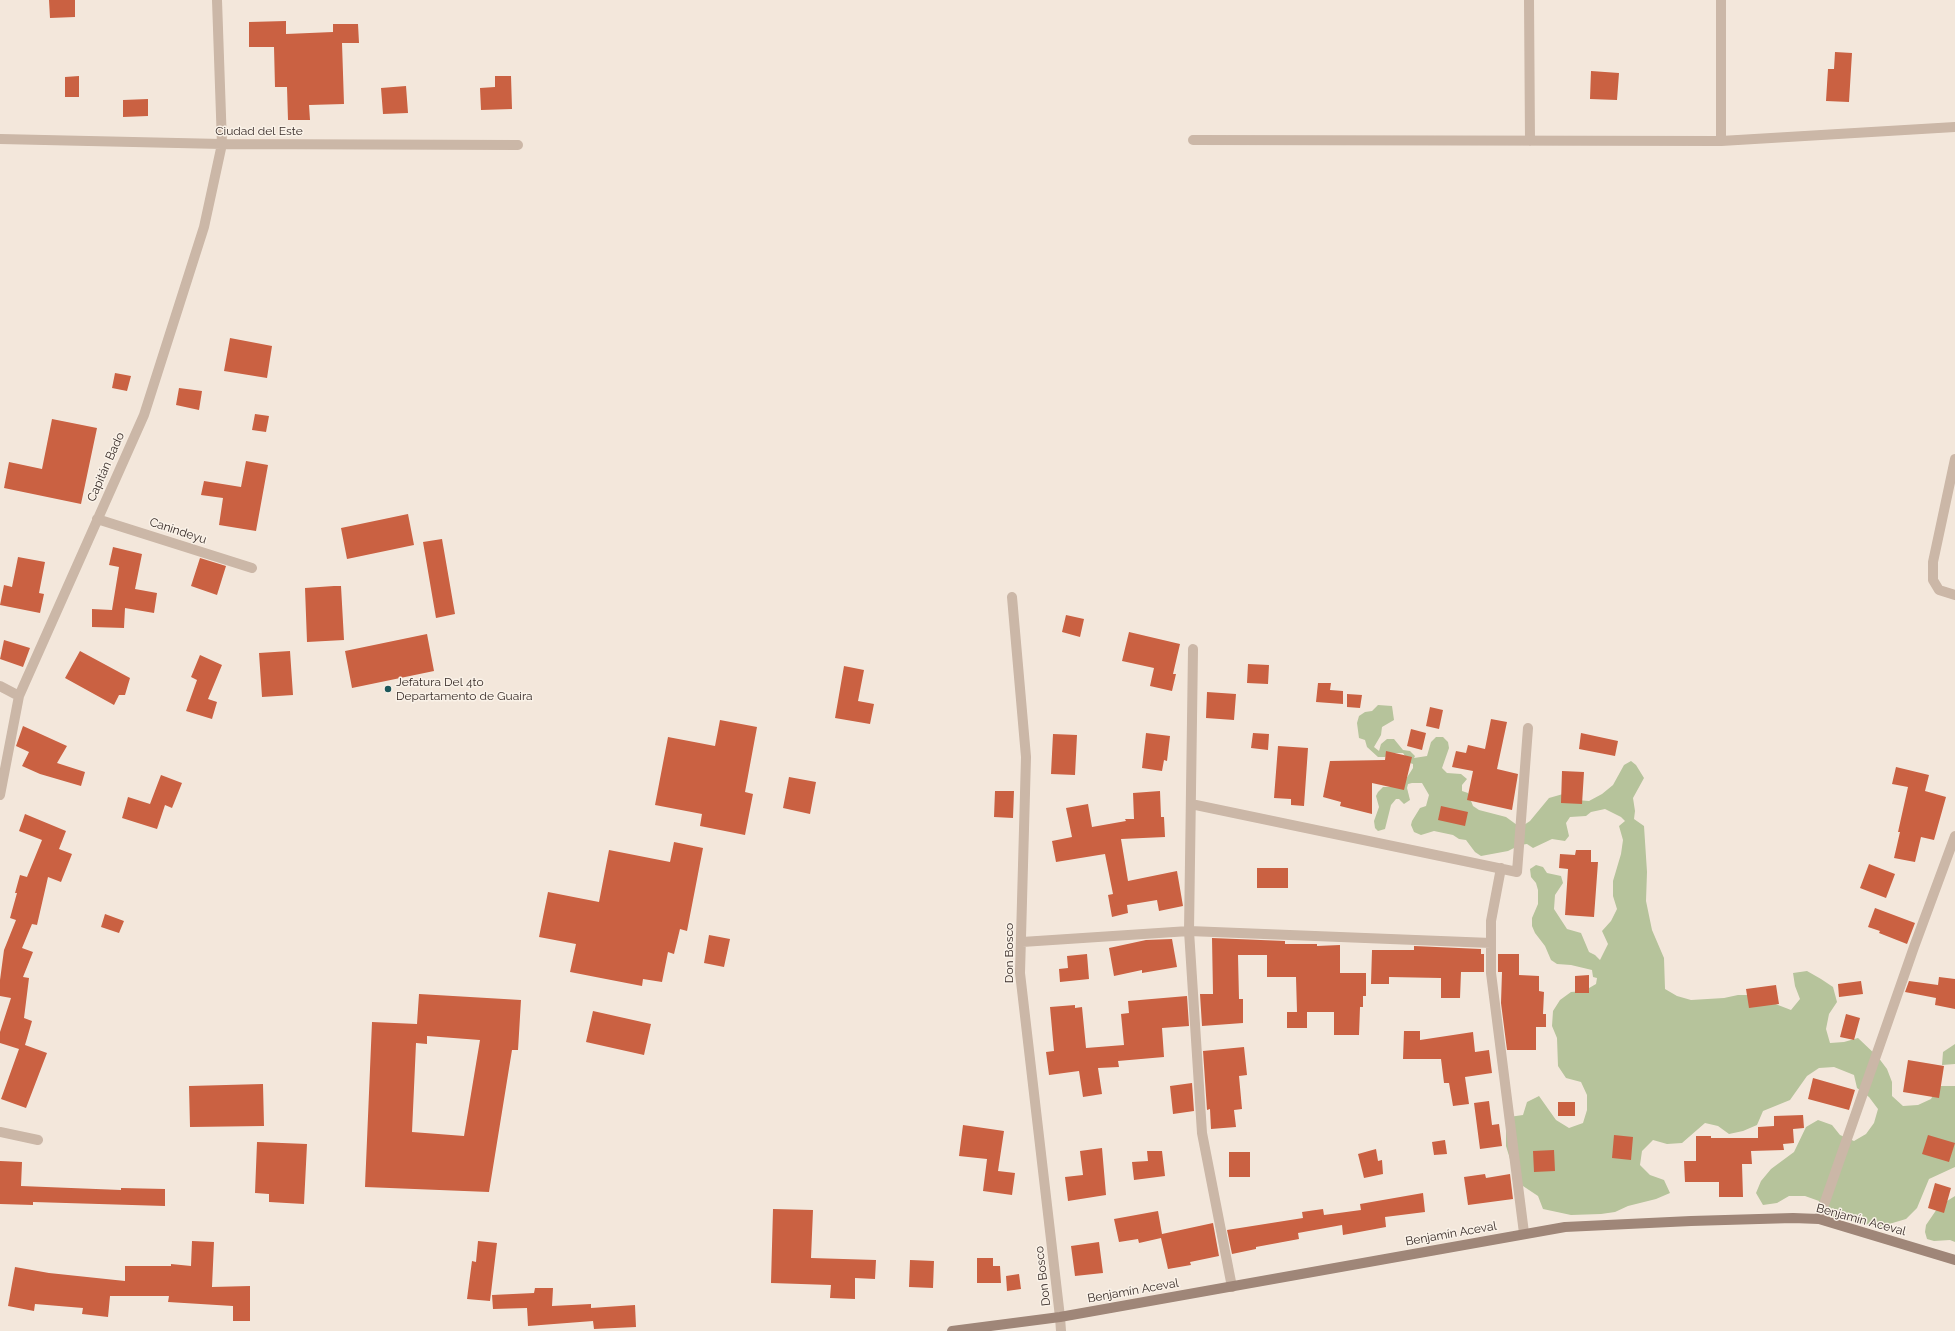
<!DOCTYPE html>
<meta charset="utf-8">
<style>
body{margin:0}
canvas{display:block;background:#f3e7db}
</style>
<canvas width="1955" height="1331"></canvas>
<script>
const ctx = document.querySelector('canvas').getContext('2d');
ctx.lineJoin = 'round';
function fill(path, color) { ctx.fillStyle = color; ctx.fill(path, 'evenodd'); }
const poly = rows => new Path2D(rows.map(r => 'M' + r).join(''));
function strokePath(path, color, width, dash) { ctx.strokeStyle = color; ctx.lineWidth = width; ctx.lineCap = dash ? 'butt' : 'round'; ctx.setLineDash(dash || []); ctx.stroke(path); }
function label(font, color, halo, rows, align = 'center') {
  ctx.font = font + ' Raleway,sans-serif'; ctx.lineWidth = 3; ctx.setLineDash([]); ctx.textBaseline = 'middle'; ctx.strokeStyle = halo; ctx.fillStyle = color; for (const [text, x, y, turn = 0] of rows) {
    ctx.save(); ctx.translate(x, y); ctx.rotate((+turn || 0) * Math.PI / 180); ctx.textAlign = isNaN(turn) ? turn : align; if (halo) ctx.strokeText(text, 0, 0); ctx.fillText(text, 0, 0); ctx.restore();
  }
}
const green = poly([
 [1378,705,1392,706,1394,720,1382,727,1381,735,1374,747,1379,751,1381,744,1387,739,1394,739,1403,750,1410,751,1415,756,1414,758,1427,756,1431,742,1436,737,1443,737,1448,742,1449,748,1442,768,1447,773,1461,774,1467,779,1462,785,1462,791,1468,793,1473,806,1479,810,1506,817,1517,825,1524,825,1530,821,1549,798,1563,794,1576,800,1589,801,1602,794,1613,785,1624,765,1631,761,1636,765,1644,778,1633,798,1635,811,1634,819,1644,826,1647,872,1646,901,1652,930,1664,958,1665,989,1677,996,1691,1000,1724,998,1738,995,1752,995,1791,1010,1800,999,1795,986,1793,973,1807,971,1821,979,1833,987,1837,1002,1829,1014,1826,1029,1830,1043,1844,1042,1858,1038,1878,1057,1887,1069,1892,1082,1892,1096,1903,1106,1918,1105,1931,1099,1938,1086,1955,1086,1955,1167,1929,1179,1917,1208,1906,1219,1879,1227,1823,1215,1819,1201,1805,1196,1789,1196,1777,1203,1763,1205,1756,1193,1761,1181,1771,1169,1794,1152,1806,1127,1818,1120,1832,1125,1840,1135,1854,1141,1866,1134,1874,1123,1878,1109,1869,1097,1857,1088,1854,1075,1834,1067,1819,1068,1807,1076,1790,1100,1763,1111,1757,1125,1743,1131,1729,1134,1718,1126,1705,1123,1682,1143,1667,1144,1653,1140,1642,1151,1640,1165,1650,1175,1664,1180,1670,1193,1656,1199,1628,1206,1615,1212,1601,1214,1571,1215,1543,1209,1538,1196,1523,1186,1510,1159,1506,1146,1506,1131,1509,1117,1523,1115,1527,1102,1539,1096,1556,1120,1569,1128,1583,1123,1587,1110,1587,1095,1581,1082,1566,1078,1558,1066,1557,1038,1552,1026,1553,1011,1560,1000,1571,992,1584,991,1596,984,1597,978,1593,977,1592,970,1571,965,1557,964,1551,960,1545,946,1535,933,1532,926,1532,918,1538,904,1538,890,1536,883,1531,877,1530,869,1536,865,1543,867,1547,873,1561,876,1563,883,1555,895,1554,909,1567,929,1581,933,1589,952,1595,955,1600,960,1608,944,1602,931,1611,921,1617,909,1613,896,1613,881,1621,854,1623,840,1619,826,1625,821,1621,817,1605,809,1591,812,1586,816,1570,817,1566,823,1569,836,1565,841,1552,839,1533,848,1527,844,1520,845,1508,851,1481,856,1475,852,1466,840,1459,839,1453,835,1434,831,1421,835,1414,832,1411,825,1412,821,1420,808,1426,806,1429,795,1422,783,1412,783,1408,784,1407,788,1410,800,1404,804,1399,799,1396,799,1391,805,1385,829,1378,831,1375,828,1374,821,1379,807,1376,796,1378,792,1383,787,1401,787,1413,768,1413,764,1410,763,1403,753,1390,753,1385,757,1378,757,1367,747,1365,740,1359,738,1357,723,1359,716,1365,712,1372,711],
 [1955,1044,1955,1064,1942,1065,1943,1052],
 [1955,1196,1955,1242,1950,1240,1934,1241,1927,1239,1925,1232,1926,1225,1939,1206]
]);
const building = poly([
 [49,0,75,0,75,17,50,18],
 [286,21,286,34,333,32,333,24,358,24,359,43,342,43,344,104,309,105,310,120,288,120,287,87,275,87,274,47,249,47,249,22],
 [1835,52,1852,53,1849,102,1826,101,1828,69,1834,69],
 [1591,71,1619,73,1617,100,1590,99],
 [79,76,79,97,65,97,65,77],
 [495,76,511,76,512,109,481,110,480,88,495,87],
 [406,86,408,113,383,114,381,88],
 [148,99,148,116,123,117,123,100],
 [230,338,272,346,267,378,224,371],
 [115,373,131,376,127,391,112,388],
 [179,388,202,391,199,410,176,405],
 [255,414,269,416,266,432,252,430],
 [52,419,97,428,81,504,4,488,9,462,42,469],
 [246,461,268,465,256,531,219,525,223,498,201,495,204,481,241,487],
 [408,514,414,545,347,559,341,528],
 [442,539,455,614,436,618,423,542],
 [113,547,142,554,135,589,157,593,154,613,125,608,124,628,92,627,92,609,112,610,119,567,109,565],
 [18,557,45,562,39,593,44,594,40,613,0,605,4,585,12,587],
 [200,558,226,566,217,595,191,586],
 [334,586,341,586,344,640,307,642,305,588],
 [1066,615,1084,619,1080,637,1062,632],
 [1129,632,1180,644,1173,674,1176,674,1172,691,1150,686,1154,668,1122,661],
 [427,634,434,671,352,688,345,651],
 [4,640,30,648,23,667,0,659],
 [80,651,130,678,125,695,119,695,114,705,65,678],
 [290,651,293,695,262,697,259,653],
 [200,655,222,665,208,699,217,702,212,719,186,711,197,680,191,677],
 [1248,664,1269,665,1268,684,1247,683],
 [844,666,864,670,858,701,874,704,870,724,835,718],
 [1318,683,1331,683,1330,690,1343,691,1343,704,1316,702],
 [1207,692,1236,694,1234,720,1206,718],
 [1347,694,1362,695,1360,708,1347,707],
 [1430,707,1443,710,1439,729,1426,726],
 [1491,719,1507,722,1497,769,1518,774,1512,810,1467,800,1473,771,1452,767,1456,751,1466,753,1468,745,1485,749],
 [720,720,757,727,745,792,753,794,745,835,700,826,702,814,655,805,668,737,715,746],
 [23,726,67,746,57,763,85,772,81,786,40,774,22,766,29,752,16,746],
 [1411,729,1426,733,1422,750,1407,746],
 [1146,733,1170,736,1167,761,1164,760,1162,771,1142,768],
 [1253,733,1269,734,1268,750,1251,748],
 [1581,733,1618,741,1615,756,1579,749],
 [1053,734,1077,735,1075,775,1051,774],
 [1278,746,1308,748,1304,806,1291,805,1291,799,1274,798],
 [1386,751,1412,757,1404,790,1372,783,1372,814,1340,806,1341,802,1323,797,1330,761,1385,760],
 [1896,767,1929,775,1925,791,1946,797,1934,840,1921,837,1915,862,1894,858,1900,832,1898,832,1908,787,1892,784],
 [1562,771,1584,772,1582,804,1561,803],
 [161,775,182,783,172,808,165,805,157,829,122,818,128,797,150,804],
 [789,777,816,782,810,814,783,808],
 [995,791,1014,791,1013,818,994,817],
 [1160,791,1161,817,1164,817,1165,837,1121,839,1128,881,1177,871,1183,906,1159,911,1157,900,1127,905,1128,913,1112,917,1108,895,1113,894,1105,854,1056,862,1052,841,1072,837,1066,808,1088,804,1092,827,1126,821,1125,819,1134,819,1133,793],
 [1441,806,1468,812,1465,826,1438,820],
 [25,814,66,831,59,849,72,854,61,882,48,877,37,925,32,924,22,948,33,952,23,977,29,978,24,1018,32,1021,25,1045,47,1053,26,1108,1,1099,19,1049,0,1043,0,1032,11,998,0,996,0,980,4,950,16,920,10,918,17,893,15,893,20,875,27,877,42,840,19,831],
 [674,842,703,848,687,931,680,929,674,954,668,952,662,982,643,979,642,986,570,972,576,944,539,937,548,892,599,902,609,850,670,862],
 [1576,850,1591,850,1591,862,1598,862,1594,917,1565,915,1568,869,1559,868,1560,854,1575,855],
 [1869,864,1895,874,1886,898,1860,888],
 [1257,868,1288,868,1288,888,1257,888],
 [1875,908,1915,923,1907,944,1879,933,1880,931,1868,927],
 [105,914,124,921,119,933,101,927],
 [709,935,730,939,724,967,704,963],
 [1212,938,1285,941,1285,944,1317,944,1317,946,1340,945,1340,973,1366,973,1366,996,1363,996,1363,1007,1360,1007,1359,1035,1334,1035,1334,1012,1297,1012,1296,977,1267,977,1267,955,1238,955,1239,999,1243,999,1243,1023,1202,1026,1200,994,1213,994],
 [1172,939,1177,967,1142,973,1142,970,1114,976,1109,948,1146,940],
 [1414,946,1481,949,1481,954,1484,954,1484,972,1461,972,1460,998,1441,998,1441,978,1389,977,1389,984,1371,984,1372,950,1414,950],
 [1087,954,1089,979,1060,982,1059,969,1068,968,1067,956],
 [1498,954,1519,954,1519,975,1539,976,1539,991,1544,992,1543,1014,1546,1014,1546,1027,1536,1027,1536,1050,1507,1050,1501,1003,1502,972,1498,972],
 [1589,975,1589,993,1575,993,1575,976],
 [1939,977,1955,979,1955,1009,1935,1005,1936,998,1905,992,1909,981,1938,985],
 [1861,981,1863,994,1839,997,1838,984],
 [1776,985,1779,1004,1749,1008,1746,989],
 [419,994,521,1000,518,1050,512,1050,489,1192,365,1187,372,1022,417,1024],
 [427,1036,480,1040,464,1136,412,1132,416,1043,427,1044],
 [1187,996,1189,1026,1162,1028,1164,1057,1118,1061,1119,1067,1098,1068,1102,1094,1083,1097,1079,1071,1049,1075,1046,1052,1054,1051,1050,1007,1075,1005,1075,1008,1082,1007,1086,1048,1124,1045,1121,1014,1129,1013,1128,1001],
 [593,1011,651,1024,644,1055,586,1042],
 [1287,1012,1307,1012,1307,1028,1287,1028],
 [1846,1014,1860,1018,1854,1040,1840,1037],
 [1404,1031,1420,1031,1420,1040,1473,1032,1475,1052,1489,1050,1492,1073,1465,1077,1469,1104,1453,1106,1449,1083,1444,1083,1441,1059,1403,1059],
 [1244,1047,1247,1075,1239,1076,1242,1109,1234,1110,1236,1127,1211,1129,1210,1109,1207,1110,1203,1051],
 [1908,1060,1944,1066,1939,1098,1903,1092],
 [1813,1078,1855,1090,1849,1110,1808,1099],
 [1192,1083,1194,1111,1173,1114,1170,1086],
 [263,1084,264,1126,190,1127,189,1086],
 [1489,1101,1492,1125,1499,1124,1502,1146,1480,1149,1474,1103],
 [1558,1102,1575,1102,1575,1116,1558,1116],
 [1803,1115,1804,1128,1793,1129,1794,1143,1783,1144,1784,1150,1751,1151,1752,1164,1742,1164,1743,1197,1719,1197,1719,1182,1685,1182,1684,1161,1696,1161,1696,1136,1711,1136,1711,1138,1758,1138,1758,1127,1774,1126,1774,1116],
 [963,1125,1004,1131,998,1171,1015,1173,1012,1195,983,1191,987,1159,959,1156],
 [1614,1135,1633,1137,1631,1160,1612,1158],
 [1928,1135,1955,1143,1949,1162,1922,1154],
 [1445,1140,1447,1154,1434,1155,1432,1142],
 [257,1142,307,1144,304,1204,269,1202,269,1194,255,1193],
 [1102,1148,1106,1195,1068,1201,1065,1177,1083,1175,1080,1151],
 [1376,1149,1378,1161,1382,1160,1383,1174,1364,1178,1358,1154],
 [1554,1150,1555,1171,1534,1172,1533,1151],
 [1147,1151,1162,1151,1165,1176,1134,1180,1132,1162,1148,1161],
 [1229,1152,1250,1152,1250,1177,1229,1177],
 [0,1161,22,1162,21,1186,121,1190,121,1188,165,1189,165,1206,33,1202,33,1205,0,1204],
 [1485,1174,1486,1178,1510,1174,1513,1199,1468,1205,1464,1177],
 [1935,1183,1951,1188,1944,1213,1928,1208],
 [1423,1193,1425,1212,1385,1217,1386,1227,1343,1235,1342,1225,1298,1233,1299,1239,1256,1247,1256,1249,1232,1254,1227,1230,1303,1218,1302,1212,1323,1209,1324,1215,1361,1210,1360,1204],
 [773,1209,813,1210,811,1258,876,1260,875,1279,855,1278,855,1299,830,1298,831,1285,771,1283],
 [1158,1211,1162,1234,1213,1223,1219,1256,1190,1262,1191,1265,1168,1269,1161,1238,1139,1243,1138,1239,1119,1242,1114,1219],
 [192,1241,214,1242,212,1287,250,1286,250,1321,233,1321,233,1306,168,1302,169,1296,110,1296,108,1317,82,1314,83,1308,35,1304,34,1311,8,1306,15,1267,49,1273,125,1281,125,1266,171,1266,171,1264,191,1266],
 [478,1241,497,1243,490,1301,467,1299,472,1261,476,1262],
 [1099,1242,1103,1273,1075,1276,1071,1246],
 [977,1258,993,1258,993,1266,1000,1266,1001,1283,977,1283],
 [910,1260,934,1261,933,1288,909,1287],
 [1019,1274,1021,1289,1007,1291,1006,1276],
 [535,1288,553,1288,552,1306,591,1304,591,1308,635,1305,636,1327,594,1329,593,1321,528,1326,527,1308,493,1309,492,1295,534,1293]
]);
const street = poly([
 [1529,0,1530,141],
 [1721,0,1721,141],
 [0,139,222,144,518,145],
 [1193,140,1721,141,1955,127],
 [1955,459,1933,562,1933,580,1939,590,1955,595],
 [97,519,252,568],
 [1012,597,1026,757,1020,973,1060,1317,1061,1331],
 [1193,649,1189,931,1202,1133,1232,1287],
 [0,686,19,696],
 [0,795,19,696,144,415,204,227,222,144,217,0],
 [1191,804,1517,872,1528,728],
 [1501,868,1491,921,1491,973,1524,1233],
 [1022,942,1189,931,1491,943],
 [0,1132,38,1140],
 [1819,1219,1914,947,1955,836]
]);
const secondary = poly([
 [952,1331,1060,1317,1565,1227,1691,1221,1793,1218,1819,1219,1955,1260]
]);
const markers = [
 [388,689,4,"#1c585b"]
];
const streetNames = [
 ["Ciudad del Este",259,131],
 ["Capitán Bado",106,467,-66],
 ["Canindeyu",178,531,18],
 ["Don Bosco",1009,953,-90],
 ["Benjamín Aceval",1861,1220,15],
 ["Benjamín Aceval",1451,1234,-10],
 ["Don Bosco",1043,1276,-97],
 ["Benjamín Aceval",1133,1291,-10]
];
const poiNames = [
 ["Jefatura Del 4to",396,682],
 ["Departamento de Guaira",396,696]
];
fill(green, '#b6c39b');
fill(building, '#ca6142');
strokePath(street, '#cbb7a7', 10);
strokePath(secondary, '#9f8678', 10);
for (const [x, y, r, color] of markers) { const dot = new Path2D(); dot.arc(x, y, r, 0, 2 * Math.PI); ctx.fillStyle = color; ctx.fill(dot); strokePath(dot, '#faf2e8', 1.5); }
label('12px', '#382c28', '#faf2e8', streetNames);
label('12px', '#382c28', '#faf2e8', poiNames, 'left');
</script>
